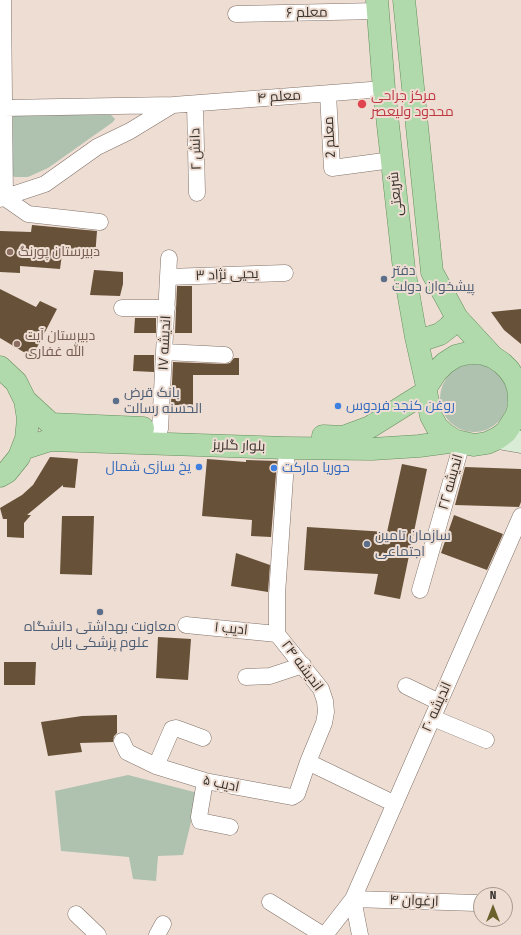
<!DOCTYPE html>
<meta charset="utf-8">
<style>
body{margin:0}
#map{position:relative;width:521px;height:935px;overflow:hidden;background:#eeddd2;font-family:"Fira Sans Condensed",sans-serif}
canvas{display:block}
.north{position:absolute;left:473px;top:887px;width:40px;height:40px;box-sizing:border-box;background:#eeddd2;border:1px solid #a59990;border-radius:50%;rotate:0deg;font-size:11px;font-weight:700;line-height:16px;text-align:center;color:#38322d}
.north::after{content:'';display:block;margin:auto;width:14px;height:18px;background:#6b612d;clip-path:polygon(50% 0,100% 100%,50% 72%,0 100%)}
</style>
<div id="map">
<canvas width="521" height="935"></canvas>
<div class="north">N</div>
</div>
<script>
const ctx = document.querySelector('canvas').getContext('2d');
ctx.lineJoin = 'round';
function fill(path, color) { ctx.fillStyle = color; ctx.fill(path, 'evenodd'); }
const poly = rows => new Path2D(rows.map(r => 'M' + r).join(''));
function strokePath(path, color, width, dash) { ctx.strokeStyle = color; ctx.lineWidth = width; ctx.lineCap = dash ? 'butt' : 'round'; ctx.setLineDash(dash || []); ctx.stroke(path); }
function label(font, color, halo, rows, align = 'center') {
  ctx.font = font + ' "Fira Sans Condensed",Cairo,sans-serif'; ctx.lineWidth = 4; ctx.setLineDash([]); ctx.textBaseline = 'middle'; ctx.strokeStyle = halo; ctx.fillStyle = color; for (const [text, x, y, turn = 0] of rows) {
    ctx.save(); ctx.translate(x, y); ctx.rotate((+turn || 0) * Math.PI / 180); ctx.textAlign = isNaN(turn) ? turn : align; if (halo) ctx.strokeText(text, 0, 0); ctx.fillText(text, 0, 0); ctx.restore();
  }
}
const green = poly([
 [99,114,111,115,115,119,113,122,48,168,28,177,14,177,10,170,13,116],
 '440 398a34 34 0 1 1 68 0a34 34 0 1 1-68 0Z',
 [128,775,198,793,183,855,158,856,156,881,133,879,129,857,61,851,55,791]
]);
const building = poly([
 [32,225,97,231,95,257,62,254,60,269,20,266,20,273,0,272,0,231,31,232],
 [94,270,123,272,123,284,120,296,90,295],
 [177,286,192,286,192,333,175,333],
 [0,289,36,307,40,301,57,309,32,357,0,338],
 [521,309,521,344,504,330,491,312],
 [135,318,156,318,156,333,134,333],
 [134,355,154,355,154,372,133,371],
 [234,358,239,358,239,375,193,375,193,405,171,405,173,362,225,364,230,363],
 [50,457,78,459,75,488,63,487,63,485,27,515,31,515,24,523,24,538,7,537,7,519,3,519,0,508,22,495,33,485],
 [207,459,246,462,246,460,277,461,271,537,251,536,252,520,202,516],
 [402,464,427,469,400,599,374,594,378,574,304,570,307,527,387,532],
 [465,467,521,469,521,502,519,507,455,505],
 [454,515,503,534,487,570,441,553],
 [62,516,94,516,92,575,60,574],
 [236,553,270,565,268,592,231,586],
 [158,637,191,639,188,680,156,678],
 [4,662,36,662,35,685,4,685],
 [117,715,117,733,114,736,113,742,80,743,82,752,48,756,41,722,82,716]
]);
const minor = poly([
 [3,0,5,198],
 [236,14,378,11],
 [328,94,332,168,392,160],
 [195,104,197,193],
 [4,108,173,105,384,89],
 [5,198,28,214,100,222],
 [0,199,45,184,97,147,130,131,171,106],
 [168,277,285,273],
 [122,308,167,308],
 [165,352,225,355],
 [160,429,169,258],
 [287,448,277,594,277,634,321,689,325,701,326,712,324,723,308,762,395,804],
 [420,590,462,443],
 [186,625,277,634],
 [246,677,270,676,303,665],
 [406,686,439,702],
 [433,718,486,740],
 [122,741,127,752,156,766,205,781,292,797,297,794,308,762],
 [156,766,172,729,176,728,203,738],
 [205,781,199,817,200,821,230,827],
 [353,899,476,903],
 [353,899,360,935],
 [270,902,323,935],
 [76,914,98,935],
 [157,935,163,924],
 [325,935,353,899,521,516]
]);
const secondary = poly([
 [498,438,521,442]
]);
const primary = poly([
 [377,0,384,89,404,269,416,337,427,386],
 [404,0,432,272,457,318,493,357],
 [416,337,428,338,440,334,449,327,457,318],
 [468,353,481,353,493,357,502,363,509,370,515,379,518,388,519,397,519,407,516,416,506,432,498,438,487,443,474,445,456,441,446,435,437,427,431,416,426,392,427,386,436,372,445,363,456,356,468,353],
 [0,367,16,382,25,400,28,419,26,439,19,457,7,472,0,476],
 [25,400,51,424,143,428],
 [323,436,343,437,370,427,426,392],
 [22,449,50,440,287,448,372,449,419,446,456,441]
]);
const markers = [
 [362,104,5,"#e0444e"],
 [10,252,4,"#8d6e63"],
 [384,279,4,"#5c6f8a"],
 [17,344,4,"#8d6e63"],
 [116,401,4,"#5c6f8a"],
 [338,406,4,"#3f7fe0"],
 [199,467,4,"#3f7fe0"],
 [274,468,4,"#3f7fe0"],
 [367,544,4,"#5c6f8a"],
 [100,612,4,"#5c6f8a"]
];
const streetNames = [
 ["معلم ۶",307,13,-1],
 ["معلم ۴",279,97,-4],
 ["معلم 2",330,137,-93],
 ["دانش ۲",196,149,-92],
 ["شریعتی",396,194,-96],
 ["یحیی نژاد ۳",227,275,-2],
 ["اندیشه ۱۷",165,343,-87],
 ["بلوار گلریز",239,446,2],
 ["اندیشه ۲۲",451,482,-74],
 ["ادیب ۱",231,629,6],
 ["اندیشه ۲۴",302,666,53],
 ["اندیشه ۲۰",437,707,-66],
 ["ادیب ۵",221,784,12],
 ["ارغوان ۴",414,901,2]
];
const healthNames = [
 ["مرکز جراحی",371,96],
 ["محدود ولیعصر",371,112]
];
const educationNames = [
 ["دبیرستان پورنگ",18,252],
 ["دبیرستان آیت",25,336],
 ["الله غفاری",25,352]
];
const serviceNames = [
 ["دفتر",392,271],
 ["پیشخوان دولت",392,287],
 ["بانک قرض",124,393],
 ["الحسنه رسالت",124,409],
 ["سازمان تامین",375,536],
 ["اجتماعی",375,552],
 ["معاونت بهداشتی دانشگاه",100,627,"center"],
 ["علوم پزشکی بابل",100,643,"center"]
];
const shopNames = [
 ["روغن کنجد فردوس",346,406],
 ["یخ سازی شمال",191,467,"right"],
 ["حوریا مارکت",282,468]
];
fill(green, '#afc1af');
fill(building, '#675138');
strokePath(minor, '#807168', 17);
strokePath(secondary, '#807168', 23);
strokePath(primary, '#648f5c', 23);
strokePath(minor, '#fff', 16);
strokePath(secondary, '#d8ecd6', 22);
strokePath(primary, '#b0daac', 22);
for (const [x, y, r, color] of markers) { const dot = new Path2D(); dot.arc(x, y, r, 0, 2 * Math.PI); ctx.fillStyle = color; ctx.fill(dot); strokePath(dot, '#eeddd2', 1.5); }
label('14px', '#38322d', '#eeddd2', streetNames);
label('14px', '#be3a42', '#eeddd2', healthNames, 'left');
label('14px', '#785e54', '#eeddd2', educationNames, 'left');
label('14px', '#4e5e75', '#eeddd2', serviceNames, 'left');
label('14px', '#366cbe', '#eeddd2', shopNames, 'left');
</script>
